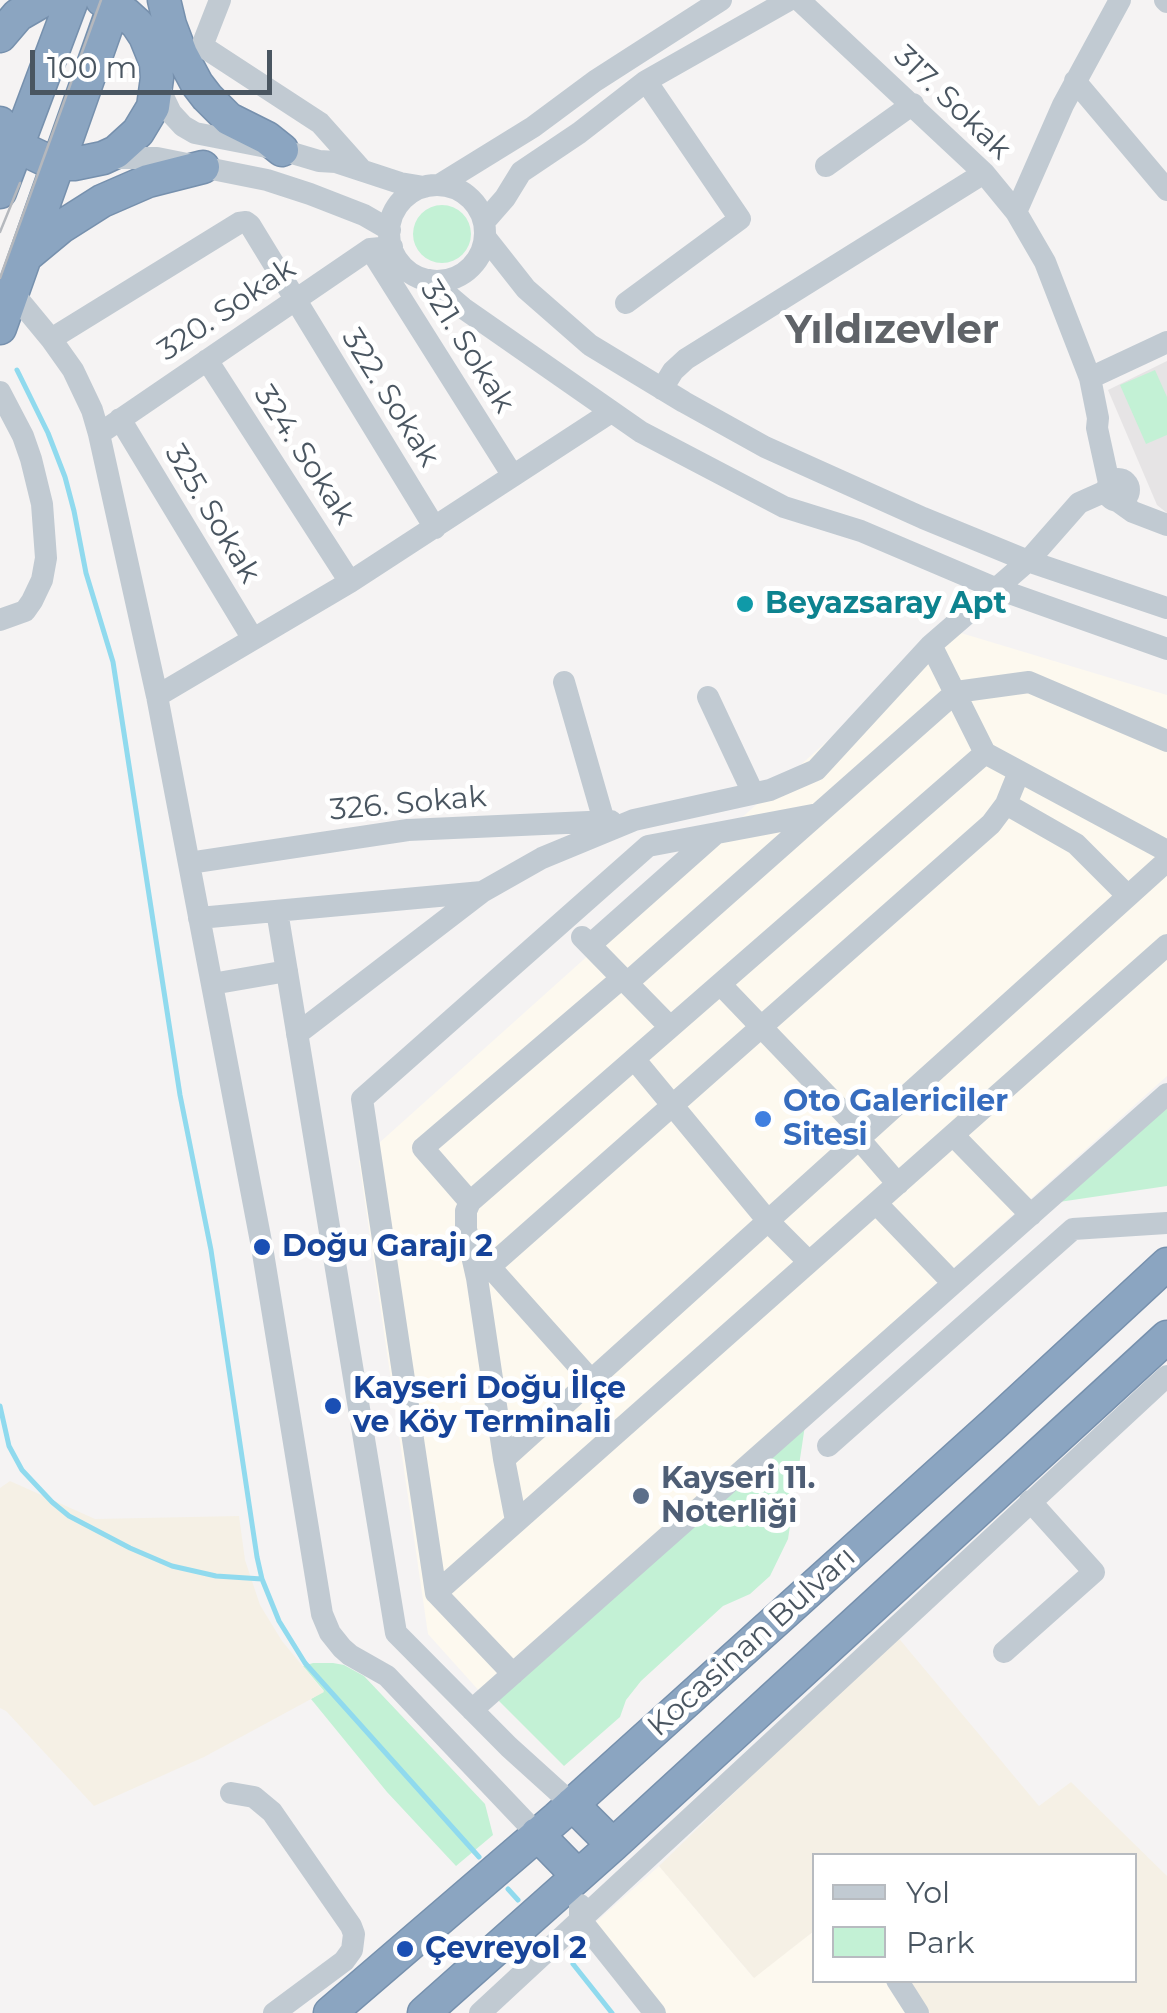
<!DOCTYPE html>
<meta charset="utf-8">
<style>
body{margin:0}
#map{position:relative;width:1167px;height:2013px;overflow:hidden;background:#f5f3f3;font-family:Montserrat,sans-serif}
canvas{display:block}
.legend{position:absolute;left:812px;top:1853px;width:325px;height:130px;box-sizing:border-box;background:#fff;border:2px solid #b7bbc0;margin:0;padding:12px 18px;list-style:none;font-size:30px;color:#4a5661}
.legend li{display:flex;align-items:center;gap:20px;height:50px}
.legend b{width:50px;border:2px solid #b7bbc0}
.scale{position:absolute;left:30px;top:50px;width:242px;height:45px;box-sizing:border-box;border:5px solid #4a5661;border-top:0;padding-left:12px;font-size:30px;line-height:35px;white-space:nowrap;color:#4a5661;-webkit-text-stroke:8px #fff;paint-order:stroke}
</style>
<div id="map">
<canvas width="1167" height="2013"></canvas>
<ul class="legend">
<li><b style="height:12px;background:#c1cad2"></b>Yol</li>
<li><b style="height:28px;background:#c3f1d5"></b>Park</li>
</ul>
<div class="scale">100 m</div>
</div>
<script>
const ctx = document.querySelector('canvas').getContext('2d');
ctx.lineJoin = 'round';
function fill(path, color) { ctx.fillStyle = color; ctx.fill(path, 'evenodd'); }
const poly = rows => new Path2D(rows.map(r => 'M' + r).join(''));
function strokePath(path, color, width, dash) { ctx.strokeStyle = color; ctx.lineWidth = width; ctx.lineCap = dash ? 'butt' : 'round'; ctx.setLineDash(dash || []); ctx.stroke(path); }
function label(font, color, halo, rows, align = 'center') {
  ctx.font = font + ' Montserrat,sans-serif'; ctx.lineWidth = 10; ctx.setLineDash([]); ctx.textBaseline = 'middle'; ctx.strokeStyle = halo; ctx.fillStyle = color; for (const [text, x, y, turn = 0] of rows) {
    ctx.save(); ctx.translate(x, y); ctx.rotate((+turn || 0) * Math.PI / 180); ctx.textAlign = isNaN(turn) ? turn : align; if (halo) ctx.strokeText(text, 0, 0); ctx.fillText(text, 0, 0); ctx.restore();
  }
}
const commercial = poly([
 [951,630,1167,695,1167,1076,481,1693,428,1634,359,1161],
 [659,1866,753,1977,814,1931,814,1980,904,1981,927,2013,662,2013,587,1930]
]);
const education = poly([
 [1167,361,1167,513,1157,505,1108,390]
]);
const green = poly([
 '413 234a29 29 0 1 1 58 0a29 29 0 1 1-58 0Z',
 [1155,370,1167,397,1167,435,1146,444,1120,385],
 [1167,1102,1167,1186,1059,1202],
 [807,1412,788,1539,770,1576,750,1594,723,1606,641,1681,626,1700,620,1717,564,1766,494,1696],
 [313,1663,333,1663,344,1665,364,1676,485,1804,493,1835,456,1866,387,1792,311,1699,324,1691,303,1666]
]);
const sand = poly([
 [10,1481,95,1519,239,1516,245,1560,260,1605,282,1641,324,1692,204,1757,94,1806,6,1711,0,1708,0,1488],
 [896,1635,1039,1806,1071,1782,1167,1876,1167,2013,927,2013,904,1981,1134,1980,1134,1856,814,1856,814,1931,754,1978,659,1866]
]);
const stream = poly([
 [17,370,48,433,65,477,74,511,86,573,113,662,180,1095,211,1250,257,1557,262,1579,279,1621,305,1663,479,1857],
 [0,1406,9,1446,22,1470,52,1502,69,1516,130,1548,172,1566,216,1576,262,1579],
 [508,1889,518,1900],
 [573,1964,612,2013]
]);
const minor = poly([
 [220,0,202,46,320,123,361,169],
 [799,0,984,173,1016,212,1045,262,1090,378,1098,418,1097,428,1109,483],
 [1165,0,1167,2],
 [1075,81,1167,190],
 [157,84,171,113,183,126,195,133,282,150,319,161,336,162,400,183,424,187],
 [106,158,157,158,267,180,310,194,364,215,390,230],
 [826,166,913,104],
 [439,185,533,127,595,81,721,0],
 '389 233a48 48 0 1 1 96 0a48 48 0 1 1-96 0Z',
 [1016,212,1063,105,1120,0],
 [484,222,505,198,521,172,579,133,646,81,789,0],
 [485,237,526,289,590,345,684,402,765,447,923,518,1028,561,1167,608],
 [370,249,513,476],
 [430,280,463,308,641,432,784,507,861,531,995,588,1167,649],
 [13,293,51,339,73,370,92,410,99,434,157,696,262,1247,322,1614,330,1633,342,1648,350,1655,387,1676,537,1834],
 [626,303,740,219,646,81],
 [51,339,239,223,246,222,250,225,435,528],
 [207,360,350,582],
 [1090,378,1167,342],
 [662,389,673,371,686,359,984,173],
 [0,392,23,436,31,459,42,504,46,558,42,580,32,601,25,611,0,620],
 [120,419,253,639],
 [99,434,370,249,392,247],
 '1107 490a11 11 0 1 1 22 0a11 11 0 1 1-22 0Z',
 [1119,502,1133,512,1167,525],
 [931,645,985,753],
 [564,682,604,821],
 [157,696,350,582,611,412],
 [708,697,753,793],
 [985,753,1167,851],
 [1006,804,1076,844,1128,896],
 [189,863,408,830,611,821],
 [277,911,396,1633,509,1747,572,1804],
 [199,918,482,892,542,858,634,820,770,790,816,770,931,645,1028,561,1079,503,1106,491],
 [582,937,670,1027],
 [590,945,714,835],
 [627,983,956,692,1029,682,1167,741],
 [212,984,287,971],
 [721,985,864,1134],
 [297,1034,482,892],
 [635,1060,768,1221,809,1262],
 [953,1135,1031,1215],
 [859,1139,898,1184],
 [470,1202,985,753],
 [470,1202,423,1148,622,978],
 [470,1202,466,1211,466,1229,477,1278,504,1459,516,1521],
 [876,1203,953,1283],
 [490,1267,591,1380],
 [477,1278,991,824,1006,804,1019,772],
 [828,1446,1073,1229,1167,1223],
 [504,1459,1167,861],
 [436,1593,362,1099,648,846,818,814],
 [436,1593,1167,945],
 [436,1593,513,1674],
 [1004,1652,1094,1572,1030,1501],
 [472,1710,1167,1094],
 [231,1793,254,1797,272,1812,351,1926,354,1934,352,1950,344,1961,274,2013],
 [580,1905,580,1919,655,2013],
 [897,1980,918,2013],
 [480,2013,1167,1376]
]);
const highway = poly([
 [164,0,170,25,181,54,197,84,207,97,229,119,267,138,282,150],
 [0,36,18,15,44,0],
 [0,123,7,134,25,150,44,159,59,163,74,164,103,158,116,152,138,132,153,107,157,78,156,63,145,36,137,24,126,14,102,0],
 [0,192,72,0],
 [26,256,61,227,102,201,148,181,203,167],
 [0,328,116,0],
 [572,1804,613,1845],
 [537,1834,578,1876],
 [330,2013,557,1818,995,1423,1167,1264],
 [424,2013,613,1845,1167,1337]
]);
const tram = poly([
 [0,232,20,183],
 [0,278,101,0]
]);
const markers = [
 [745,604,10,"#0f9aa8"],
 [763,1119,10,"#3f7fe0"],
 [262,1247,10,"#1a4fb4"],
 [333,1406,10,"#1a4fb4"],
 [641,1496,10,"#5c6f8a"],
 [405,1949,10,"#1a4fb4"]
];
const streetNames = [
 ["317. Sokak",952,103,44],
 ["320. Sokak",227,310,-34],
 ["321. Sokak",467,347,58],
 ["322. Sokak",390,398,58],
 ["324. Sokak",304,455,57],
 ["325. Sokak",212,514,59],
 ["326. Sokak",408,804,-5],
 ["Kocasinan Bulvarı",752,1642,-42]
];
const cultureNames = [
 ["Beyazsaray Apt",765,604]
];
const shopNames = [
 ["Oto Galericiler",783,1102],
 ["Sitesi",783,1136]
];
const transitNames = [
 ["Doğu Garajı 2",282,1247],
 ["Kayseri Doğu İlçe",353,1389],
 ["ve Köy Terminali",353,1423],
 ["Çevreyol 2",425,1949]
];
const serviceNames = [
 ["Kayseri 11.",661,1479],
 ["Noterliği",661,1513]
];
const districtNames = [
 ["Yıldızevler",892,331]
];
fill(commercial, '#fdf9ef');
fill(education, '#e6e4e5');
fill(green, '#c3f1d5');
fill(sand, '#f5f0e5');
strokePath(stream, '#90daee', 5);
strokePath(highway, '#7690ad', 35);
strokePath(minor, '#c1cad2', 22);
strokePath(highway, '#8ba5c1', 32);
strokePath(tram, '#b5b8bd', 2.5);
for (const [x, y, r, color] of markers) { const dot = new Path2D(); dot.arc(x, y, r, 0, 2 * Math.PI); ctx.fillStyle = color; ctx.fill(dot); strokePath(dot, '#fff', 4); }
label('30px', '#4a5661', '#fff', streetNames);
label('bold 30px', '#0d838f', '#fff', cultureNames, 'left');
label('bold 30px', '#366cbe', '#fff', shopNames, 'left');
label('bold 30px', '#164399', '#fff', transitNames, 'left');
label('bold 30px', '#4e5e75', '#fff', serviceNames, 'left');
label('bold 40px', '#5f6368', '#fff', districtNames);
</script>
